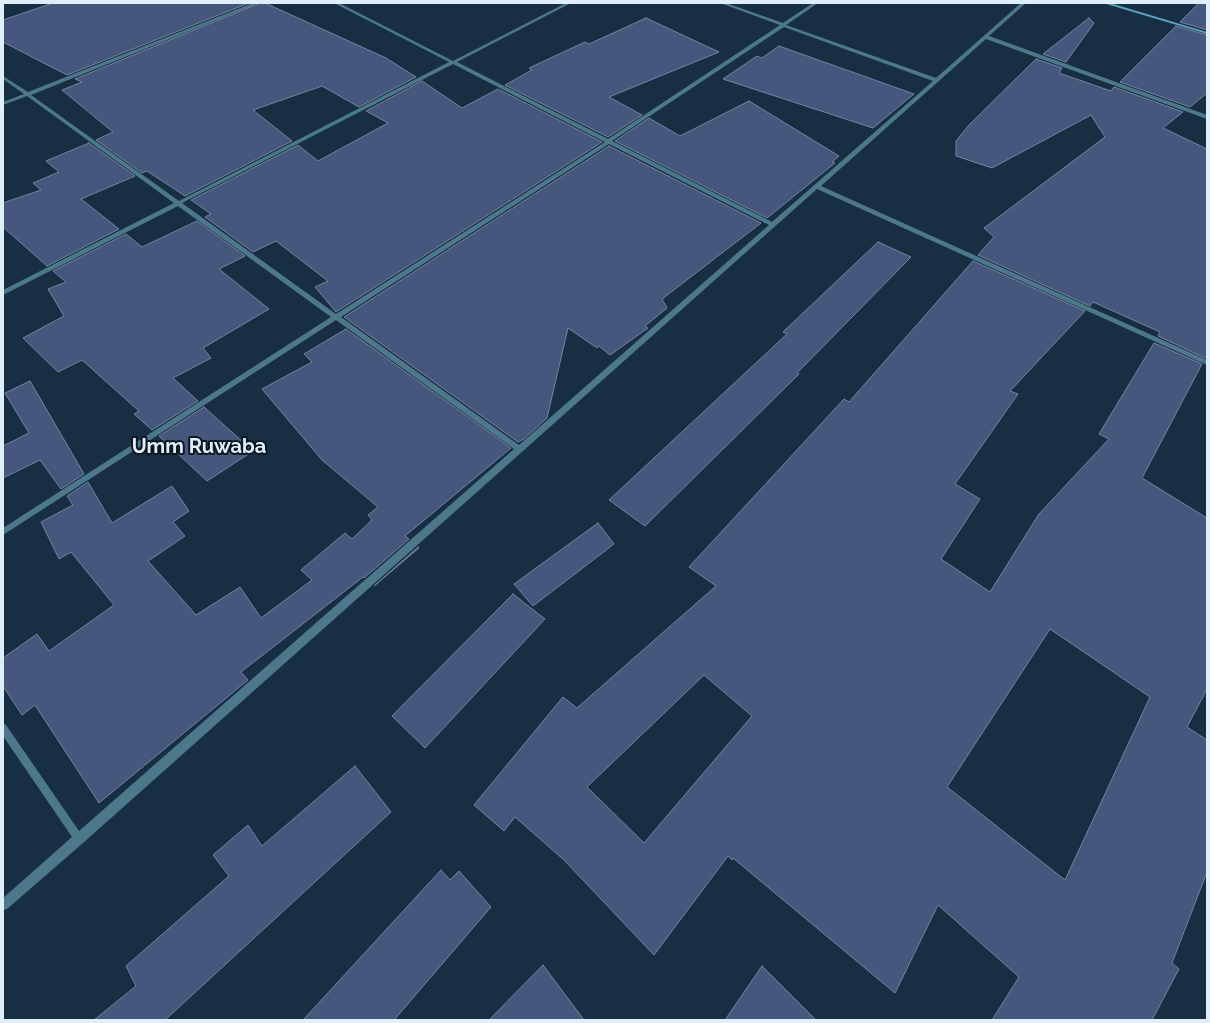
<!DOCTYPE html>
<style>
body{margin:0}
#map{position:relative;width:1210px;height:1023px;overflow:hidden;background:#182f43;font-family:Raleway,sans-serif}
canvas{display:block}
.frame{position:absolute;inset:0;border:4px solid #e0eefb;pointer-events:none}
</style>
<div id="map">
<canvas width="1210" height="1023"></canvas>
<div class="frame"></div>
</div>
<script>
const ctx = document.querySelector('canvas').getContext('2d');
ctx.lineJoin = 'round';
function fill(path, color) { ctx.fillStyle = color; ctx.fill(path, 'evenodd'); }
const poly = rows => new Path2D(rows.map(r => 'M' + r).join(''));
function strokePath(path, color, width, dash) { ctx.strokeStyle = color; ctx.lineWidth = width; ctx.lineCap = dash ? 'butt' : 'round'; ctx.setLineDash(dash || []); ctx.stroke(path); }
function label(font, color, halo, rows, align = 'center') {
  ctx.font = font + ' Raleway,sans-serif'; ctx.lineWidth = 4; ctx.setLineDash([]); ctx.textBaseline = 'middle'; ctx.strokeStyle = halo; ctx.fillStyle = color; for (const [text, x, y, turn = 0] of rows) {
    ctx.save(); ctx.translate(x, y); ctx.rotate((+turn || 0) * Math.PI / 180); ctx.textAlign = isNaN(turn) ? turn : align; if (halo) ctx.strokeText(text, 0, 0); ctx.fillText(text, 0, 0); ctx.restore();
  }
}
const building = poly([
 [53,3,249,3,67,75,3,42,3,20,53,3],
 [260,3,265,3,386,58,416,77,359,107,322,86,253,110,292,141,185,196,147,171,142,173,96,140,113,132,62,90,82,82,75,79,260,3],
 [1199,3,1207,3,1207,30,1180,22,1199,3],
 [646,18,719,52,609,97,642,115,608,137,505,85,532,70,529,68,585,42,589,44,646,18],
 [1089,18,1094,23,1066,62,1043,54,1089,18],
 [1176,26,1207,35,1207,93,1190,107,1120,82,1176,26],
 [779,46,914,94,873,128,723,79,757,56,762,58,779,46],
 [1036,59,1062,68,1059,73,1111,91,1114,87,1183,112,1163,128,1207,149,1207,355,1205,358,1158,336,1160,332,1093,302,1090,306,978,255,994,237,984,228,1105,137,1091,115,992,168,956,156,956,141,969,125,1036,59],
 [422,81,462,108,498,89,602,142,336,312,315,287,328,281,276,241,253,252,205,217,211,214,191,200,298,145,318,161,388,123,366,111,422,81],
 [749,101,839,156,832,162,835,163,767,218,615,141,649,118,680,136,749,101],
 [89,143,135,176,81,199,119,229,47,266,3,227,3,203,41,190,33,183,59,172,46,161,89,143],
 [609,146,761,223,662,299,667,308,645,326,648,328,610,355,599,346,597,348,568,328,547,418,524,439,518,442,344,317,609,146],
 [197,221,245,256,219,269,269,309,203,348,211,358,173,378,198,401,152,430,134,414,139,411,82,360,58,372,23,338,64,316,48,289,66,282,53,271,126,234,142,247,197,221],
 [878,242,911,257,797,373,799,374,645,526,609,500,787,334,783,332,878,242],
 [973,261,1085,311,1010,391,1018,394,955,484,980,499,941,559,990,592,1039,514,1109,439,1099,434,1154,343,1202,364,1142,478,1207,518,1207,689,1187,727,1207,740,1207,872,1172,963,1179,969,1152,1020,992,1020,1019,977,938,905,895,993,733,858,732,860,728,856,654,955,564,860,515,817,504,831,474,805,563,697,577,708,716,586,689,567,844,399,849,402,973,261],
 [1050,629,1150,697,1065,880,947,787,1050,629],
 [704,675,752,716,644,843,587,787,704,675],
 [346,329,511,448,405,536,409,539,364,578,363,577,241,672,248,680,99,803,35,705,22,715,3,686,3,658,37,634,49,651,114,605,71,552,59,559,41,522,73,505,67,496,88,482,112,523,172,486,189,511,173,522,185,536,148,561,196,615,240,587,261,618,312,580,301,570,345,533,352,539,372,520,368,515,378,507,322,460,262,389,312,362,304,354,346,329],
 [30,381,84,474,61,489,40,460,3,478,3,446,29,433,5,393,30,381],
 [204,407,253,451,207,481,159,436,204,407],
 [598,523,614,544,533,606,514,584,598,523],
 [418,547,419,548,374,586,418,547],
 [513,594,545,619,425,748,392,716,513,594],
 [355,766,391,812,165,1020,94,1020,136,986,126,966,229,876,213,855,248,825,262,846,355,766],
 [441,870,450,880,459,871,491,907,394,1020,303,1020,441,870],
 [543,965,584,1020,489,1020,543,965],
 [762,966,816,1020,725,1020,762,966]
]);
const street = poly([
 [253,3,259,3,31,95,179,201,449,62,334,3,339,3,453,61,566,3,571,3,457,62,608,139,780,25,720,3,726,3,783,23,813,3,818,3,786,25,936,78,1021,3,1026,3,989,36,1207,115,1207,119,986,39,821,186,1207,360,1207,365,817,189,83,843,7,909,3,910,3,898,72,837,3,736,3,723,6,725,79,831,514,449,336,320,3,535,3,528,331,317,178,206,3,295,3,290,174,203,27,96,3,105,3,102,24,94,3,79,3,76,28,92,253,3],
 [784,27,933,81,772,222,612,141,784,27],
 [453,64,605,142,336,314,182,203,453,64],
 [609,144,769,225,519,445,341,317,609,144]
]);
const secondary = poly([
 [1103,3,1110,3,1207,32,1207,34,1103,3]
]);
const townNames = [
 ["Umm Ruwaba",199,447]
];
fill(building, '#45577c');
strokePath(building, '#75849f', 1);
fill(street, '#4d788b');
fill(secondary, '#5aa2c0');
label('bold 20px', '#e0eefb', '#0d171f', townNames);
</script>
